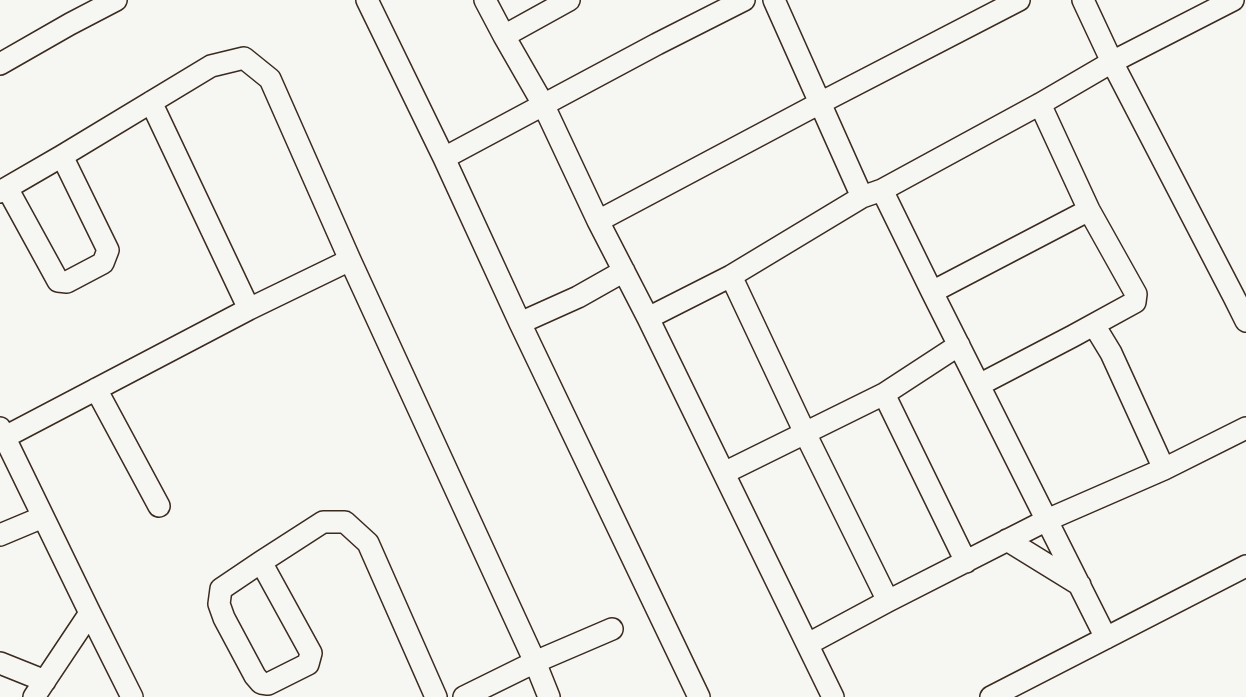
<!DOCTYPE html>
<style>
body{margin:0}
canvas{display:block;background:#f6f6f2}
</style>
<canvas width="1246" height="697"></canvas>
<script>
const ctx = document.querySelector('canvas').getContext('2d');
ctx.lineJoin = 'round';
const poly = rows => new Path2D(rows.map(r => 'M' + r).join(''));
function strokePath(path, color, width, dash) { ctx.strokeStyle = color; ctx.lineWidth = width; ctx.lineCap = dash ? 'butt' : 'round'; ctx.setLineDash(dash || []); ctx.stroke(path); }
const minor = poly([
 [367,0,444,158,520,323,699,697],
 [485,0,504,36,543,104,598,221,648,318,833,697],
 [774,0,862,197],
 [1083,0,1112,62,1234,297,1246,321],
 [504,36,569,0],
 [0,64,70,24,116,0],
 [151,102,249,309],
 [444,158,657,44,744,0],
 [7,188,58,281,67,282,103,263,108,250,62,156],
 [882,190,932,292,1106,638],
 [0,192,62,156,211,66,244,58,270,79,350,260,535,662,549,697],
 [598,221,820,103,1019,0],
 [731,276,805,433,888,601],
 [932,292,1089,210],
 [648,318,731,276,862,197,882,190,1040,104,1112,62,1233,0],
 [520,323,578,297,624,271],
 [1094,325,1111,353,1164,469],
 [959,345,884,394,966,562],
 [979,385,1073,336,1135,302,1136,294,1089,210,1040,104],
 [96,389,159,506],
 [0,428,90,613,132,697],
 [5,437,249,309,350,260],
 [724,473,884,394],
 [0,535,43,517],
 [1007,540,1080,585],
 [261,562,311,653,308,664,268,684,261,683,255,676,224,618,219,604,221,589,261,562,323,522,345,522,368,543,436,697],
 [808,644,888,601,1047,520,1164,469,1246,428],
 [0,663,45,681],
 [34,697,90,613],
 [464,697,535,662,612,629],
 [991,697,1246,566]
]);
strokePath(minor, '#3b2a1e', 24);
strokePath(minor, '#f6f6f2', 21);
</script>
